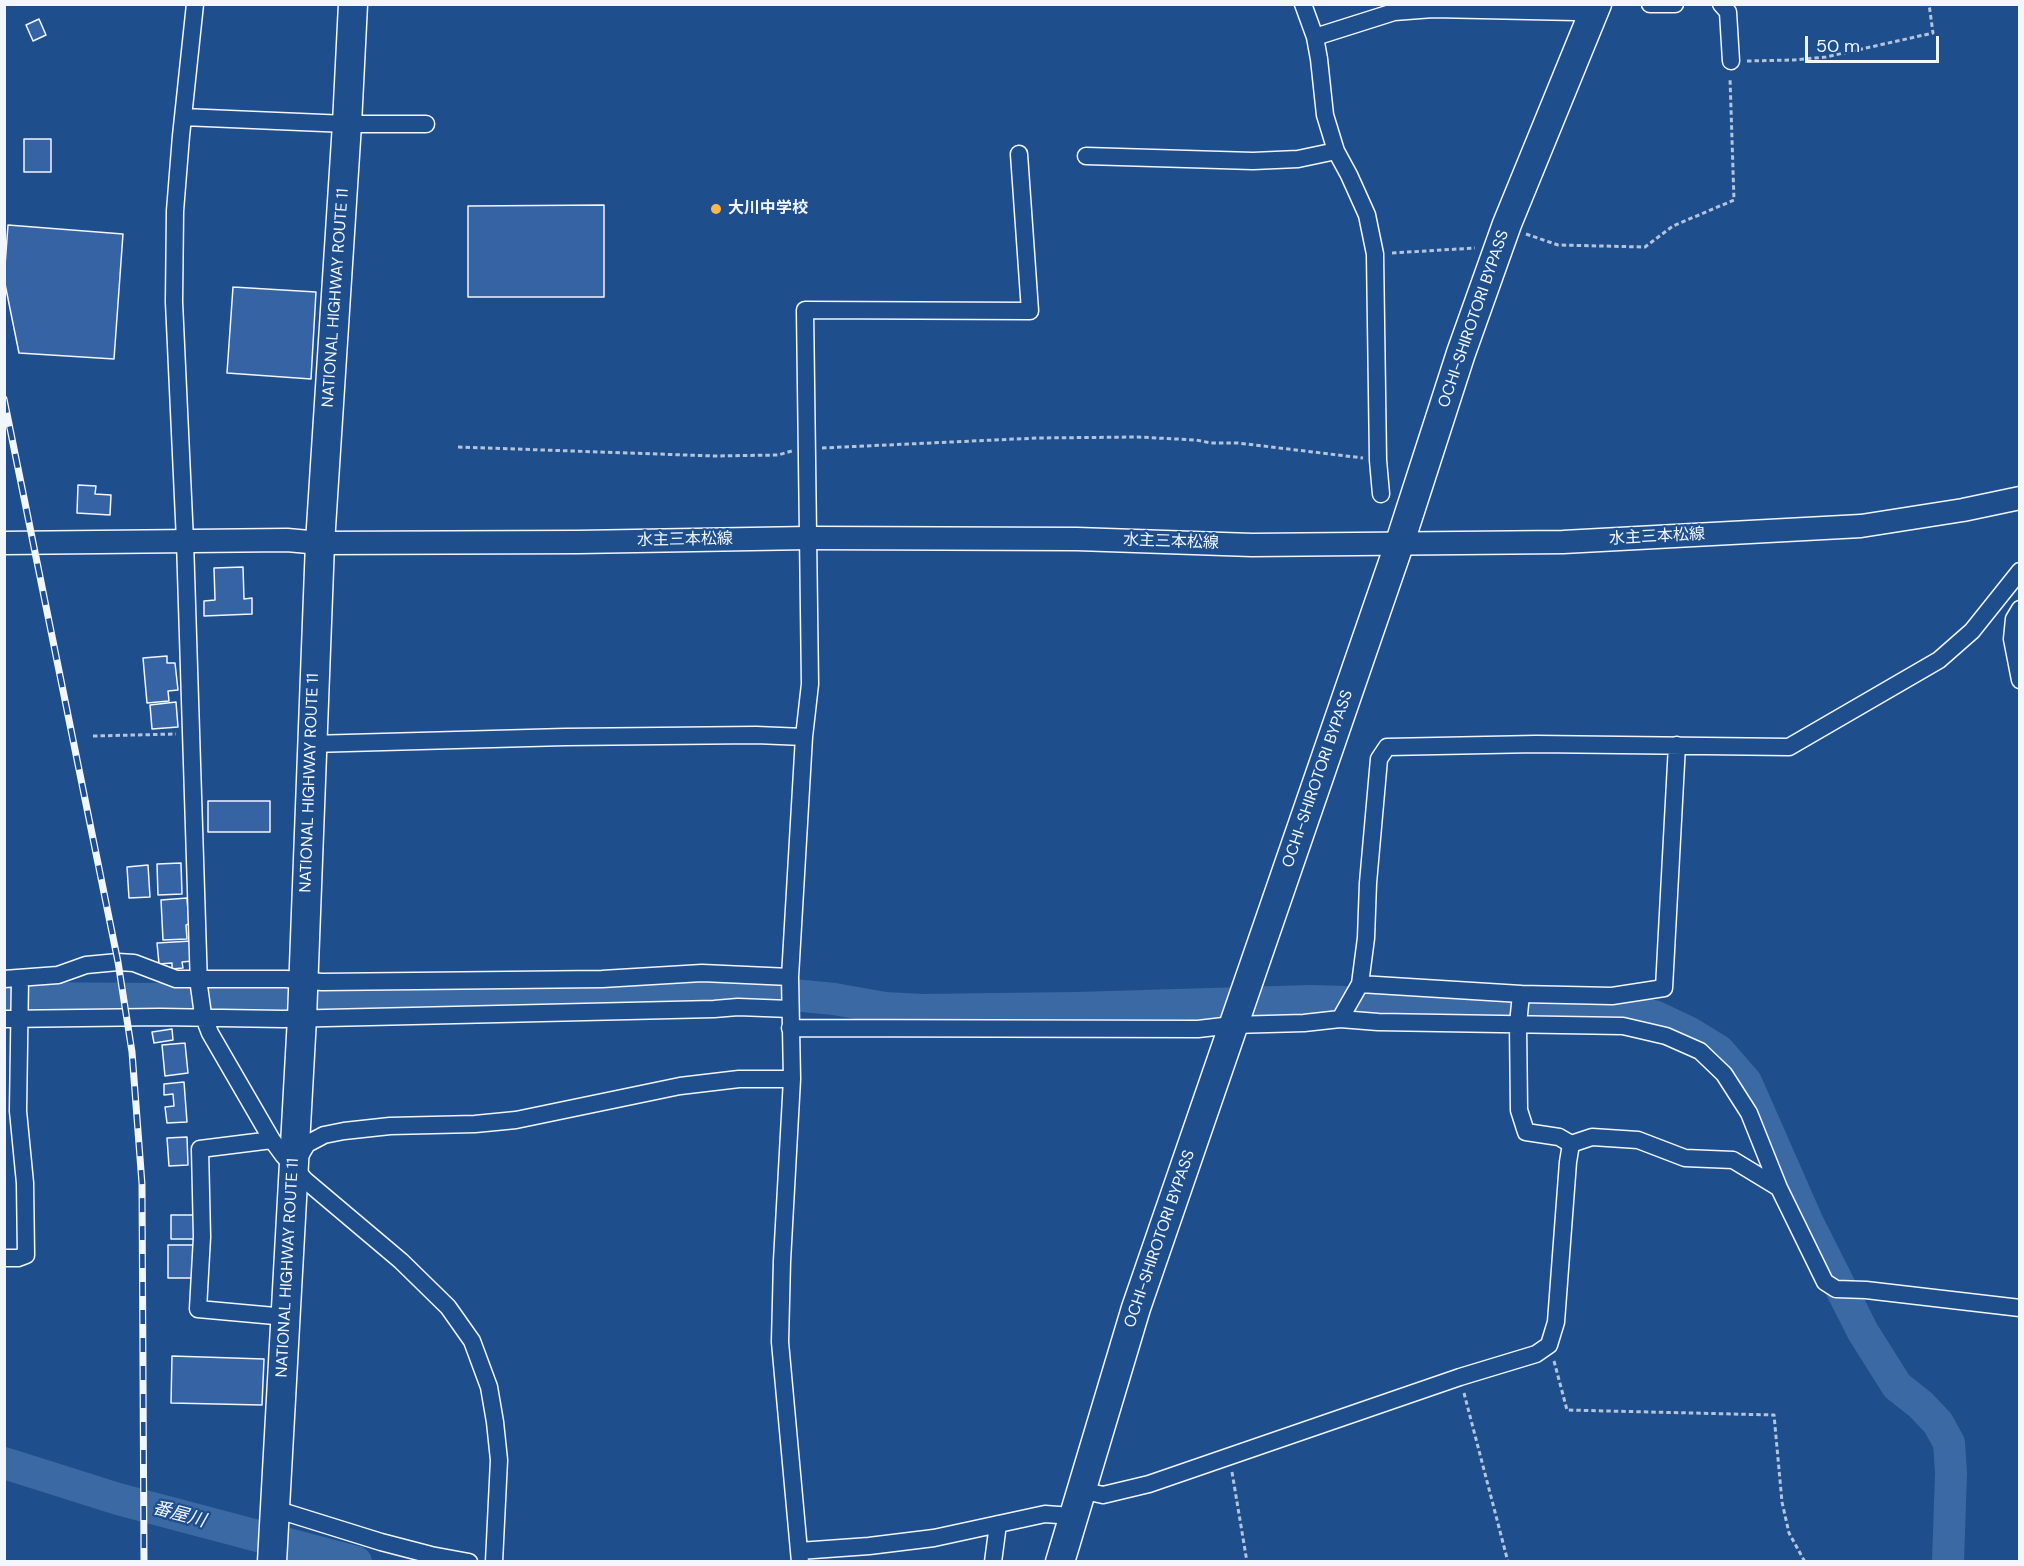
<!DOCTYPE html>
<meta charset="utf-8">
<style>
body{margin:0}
#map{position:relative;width:2024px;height:1566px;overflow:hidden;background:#1f4e8c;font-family:"DM Sans",sans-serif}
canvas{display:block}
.frame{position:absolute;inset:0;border:6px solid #f2f6ff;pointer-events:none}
.scale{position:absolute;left:1805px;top:36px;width:134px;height:27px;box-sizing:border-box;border:3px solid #f2f6ff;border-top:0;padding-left:8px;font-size:18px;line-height:21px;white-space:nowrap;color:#f2f6ff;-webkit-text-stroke:4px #1f4e8c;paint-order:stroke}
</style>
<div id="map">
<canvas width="2024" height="1566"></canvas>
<div class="frame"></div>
<div class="scale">50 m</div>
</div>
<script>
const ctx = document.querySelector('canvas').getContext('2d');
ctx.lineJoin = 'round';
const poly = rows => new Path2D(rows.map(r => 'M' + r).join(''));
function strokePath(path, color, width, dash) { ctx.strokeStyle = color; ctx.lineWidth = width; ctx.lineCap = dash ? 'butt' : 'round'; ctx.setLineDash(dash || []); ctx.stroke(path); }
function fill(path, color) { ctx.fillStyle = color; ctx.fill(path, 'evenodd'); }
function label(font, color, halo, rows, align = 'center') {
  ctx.font = font + ' "DM Sans","Noto Sans JP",sans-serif'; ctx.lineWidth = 4.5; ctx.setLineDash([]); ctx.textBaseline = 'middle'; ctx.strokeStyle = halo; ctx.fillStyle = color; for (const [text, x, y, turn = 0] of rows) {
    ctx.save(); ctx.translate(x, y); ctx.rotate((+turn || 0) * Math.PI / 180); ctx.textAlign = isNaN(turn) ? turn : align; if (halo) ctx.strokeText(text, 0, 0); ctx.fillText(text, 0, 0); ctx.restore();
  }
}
const river = poly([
 [4,998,331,1000,772,993,834,999,885,1008,922,1010,1076,1008,1311,1001,1613,1010,1654,1016,1688,1032,1719,1051,1746,1082,1808,1223,1863,1332,1897,1386,1921,1405,1938,1423,1949,1443,1951,1473,1948,1562],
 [4,1463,118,1499,356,1562]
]);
const building = poly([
 [39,19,46,35,33,41,26,25,39,19],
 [24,139,51,139,51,172,24,172,24,139],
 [604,205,604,297,468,297,468,206,604,205],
 [8,225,123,234,114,359,19,353,4,279,8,225],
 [233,287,316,292,311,379,227,373,233,287],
 [78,485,96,486,95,494,111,495,110,515,77,513,78,485],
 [243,567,244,599,252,598,252,614,204,616,204,601,215,600,214,568,243,567],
 [167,656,167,663,175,663,178,690,168,691,169,701,147,703,143,658,167,656],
 [176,702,178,727,152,729,150,705,176,702],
 [208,801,270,801,270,832,208,832,208,801],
 [181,863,182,894,158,895,157,864,181,863],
 [148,865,150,897,129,898,127,867,148,865],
 [187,898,189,924,186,925,187,939,163,940,161,900,187,898],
 [191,941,192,961,182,962,183,968,172,969,172,963,159,964,157,943,191,941],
 [172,1029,173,1040,154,1043,152,1032,172,1029],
 [185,1043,188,1073,165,1076,162,1045,185,1043],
 [184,1082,187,1122,167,1123,165,1107,174,1106,173,1094,164,1095,164,1084,184,1082],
 [187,1137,188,1165,169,1166,167,1138,187,1137],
 [171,1215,194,1215,194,1239,171,1239,171,1215],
 [168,1245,194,1245,194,1278,168,1278,168,1245],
 [172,1356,264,1359,262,1405,171,1403,172,1356]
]);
const path = poly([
 [1747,61,1794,60,1826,57,1933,33,1929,4],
 [1526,234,1558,245,1645,247,1673,226,1734,200,1730,78],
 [1392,253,1475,248],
 [458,447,714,456,778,455,792,451],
 [822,448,1038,438,1137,437,1196,440,1211,443,1238,443,1363,458],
 [93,736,176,734],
 [1554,1361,1567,1410,1774,1415,1782,1502,1789,1533,1805,1562],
 [1464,1393,1508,1562],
 [1232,1472,1247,1562]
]);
const street = poly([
 [195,4,181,136,175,211,174,302,185,541,199,986,203,1015,210,1033,272,1140,283,1155,305,1180,401,1261,448,1307,472,1341,489,1387,495,1422,499,1460,494,1562],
 [1303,4,1315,37,1319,59,1325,115,1336,151,1349,175,1367,215,1375,254,1378,460,1381,494],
 [1650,4,1675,4],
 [1721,4,1728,12,1731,61],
 [1315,37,1394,12,1433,9,1576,12,1591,18],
 [183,117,347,124,426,124],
 [1086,156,1253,161,1298,159,1336,151],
 [2020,609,2014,619,2012,639,2020,680],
 [311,744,565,737,756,735,804,737],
 [4,979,58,975,86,965,118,962,134,963,176,979,286,979,322,982,602,979,702,973,790,977],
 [1360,984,1521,994,1612,996,1664,988,1677,745],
 [1521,994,1518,1024,1519,1110,1526,1132,1559,1137,1571,1144,1592,1137,1638,1140,1685,1158,1733,1160,1779,1188,1825,1282,1836,1289,1866,1290,2020,1308],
 [4,1019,160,1017,283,1019,714,1009,738,1007,790,1009],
 [1340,1019,1360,984,1366,938,1368,883,1379,759,1387,747,1536,744,1789,747,1939,660,1972,631,2020,571],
 [790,1028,1198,1029,1232,1025,1304,1023,1340,1019,1378,1022,1623,1026,1666,1036,1700,1051,1724,1074,1749,1113,1779,1188],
 [272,1140,200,1149,202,1237,198,1309,286,1317],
 [297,1161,307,1144,324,1135,344,1131,390,1126,475,1124,516,1120,680,1086,739,1079,792,1079],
 [4,1258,18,1258,26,1255,25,1183,18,1111,20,979],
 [1080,1490,1103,1495,1149,1484,1460,1377,1536,1354,1549,1345,1556,1322,1568,1162,1571,1144],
 [275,1509,381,1542,431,1555,469,1562],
 [799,1551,869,1546,934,1538,1045,1514,1072,1516],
 [800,1562,780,1342,782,1261,792,1079,790,977,804,737,810,684,805,310,1030,311,1019,154],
 [993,1562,998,1524]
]);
const secondary = poly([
 [4,543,287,540,320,543,578,542,809,538,1077,539,1252,545,1563,542,1861,526,1963,510,2020,498]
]);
const highway = poly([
 [272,1562,302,1018,320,543,347,124,353,4],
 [1060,1562,1136,1308,1400,542,1461,353,1507,224,1597,4]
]);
const rail = poly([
 [4,399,118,962,132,1052,142,1184,144,1562]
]);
const markers = [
 [716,209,6,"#ffb74d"]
];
const poiNames = [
 ["大川中学校",728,209]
];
const streetNames = [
 ["NATIONAL HIGHWAY ROUTE 11",336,298,-86],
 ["OCHI-SHIROTORI BYPASS",1474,319,-71],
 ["水主三本松線",1657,537,-3],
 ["水主三本松線",685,540,-1],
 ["水主三本松線",1171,542,2],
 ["OCHI-SHIROTORI BYPASS",1318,779,-71],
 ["NATIONAL HIGHWAY ROUTE 11",310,783,-88],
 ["OCHI-SHIROTORI BYPASS",1160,1239,-71],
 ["NATIONAL HIGHWAY ROUTE 11",288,1268,-87]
];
const waterNames = [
 ["番屋川",179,1515,15]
];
strokePath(river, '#3b69a3', 32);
fill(building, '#3563a3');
strokePath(building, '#f2f6ff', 1.5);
strokePath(street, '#f2f6ff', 19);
strokePath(secondary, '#f2f6ff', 25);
strokePath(highway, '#f2f6ff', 31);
strokePath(path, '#b3c4dc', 3, [4.5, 3]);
strokePath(street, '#1f4e8c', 16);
strokePath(secondary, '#1f4e8c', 22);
strokePath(highway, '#1f4e8c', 28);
strokePath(rail, '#f2f6ff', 7);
strokePath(rail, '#1f4e8c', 4.5, [14]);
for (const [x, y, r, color] of markers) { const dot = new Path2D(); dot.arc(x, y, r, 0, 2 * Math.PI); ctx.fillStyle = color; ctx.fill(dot); strokePath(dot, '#1f4e8c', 2); }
label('bold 16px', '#f2f6ff', '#1f4e8c', poiNames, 'left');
label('16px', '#f2f6ff', '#1f4e8c', streetNames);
label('italic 18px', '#f2f6ff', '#1f4e8c', waterNames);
</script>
